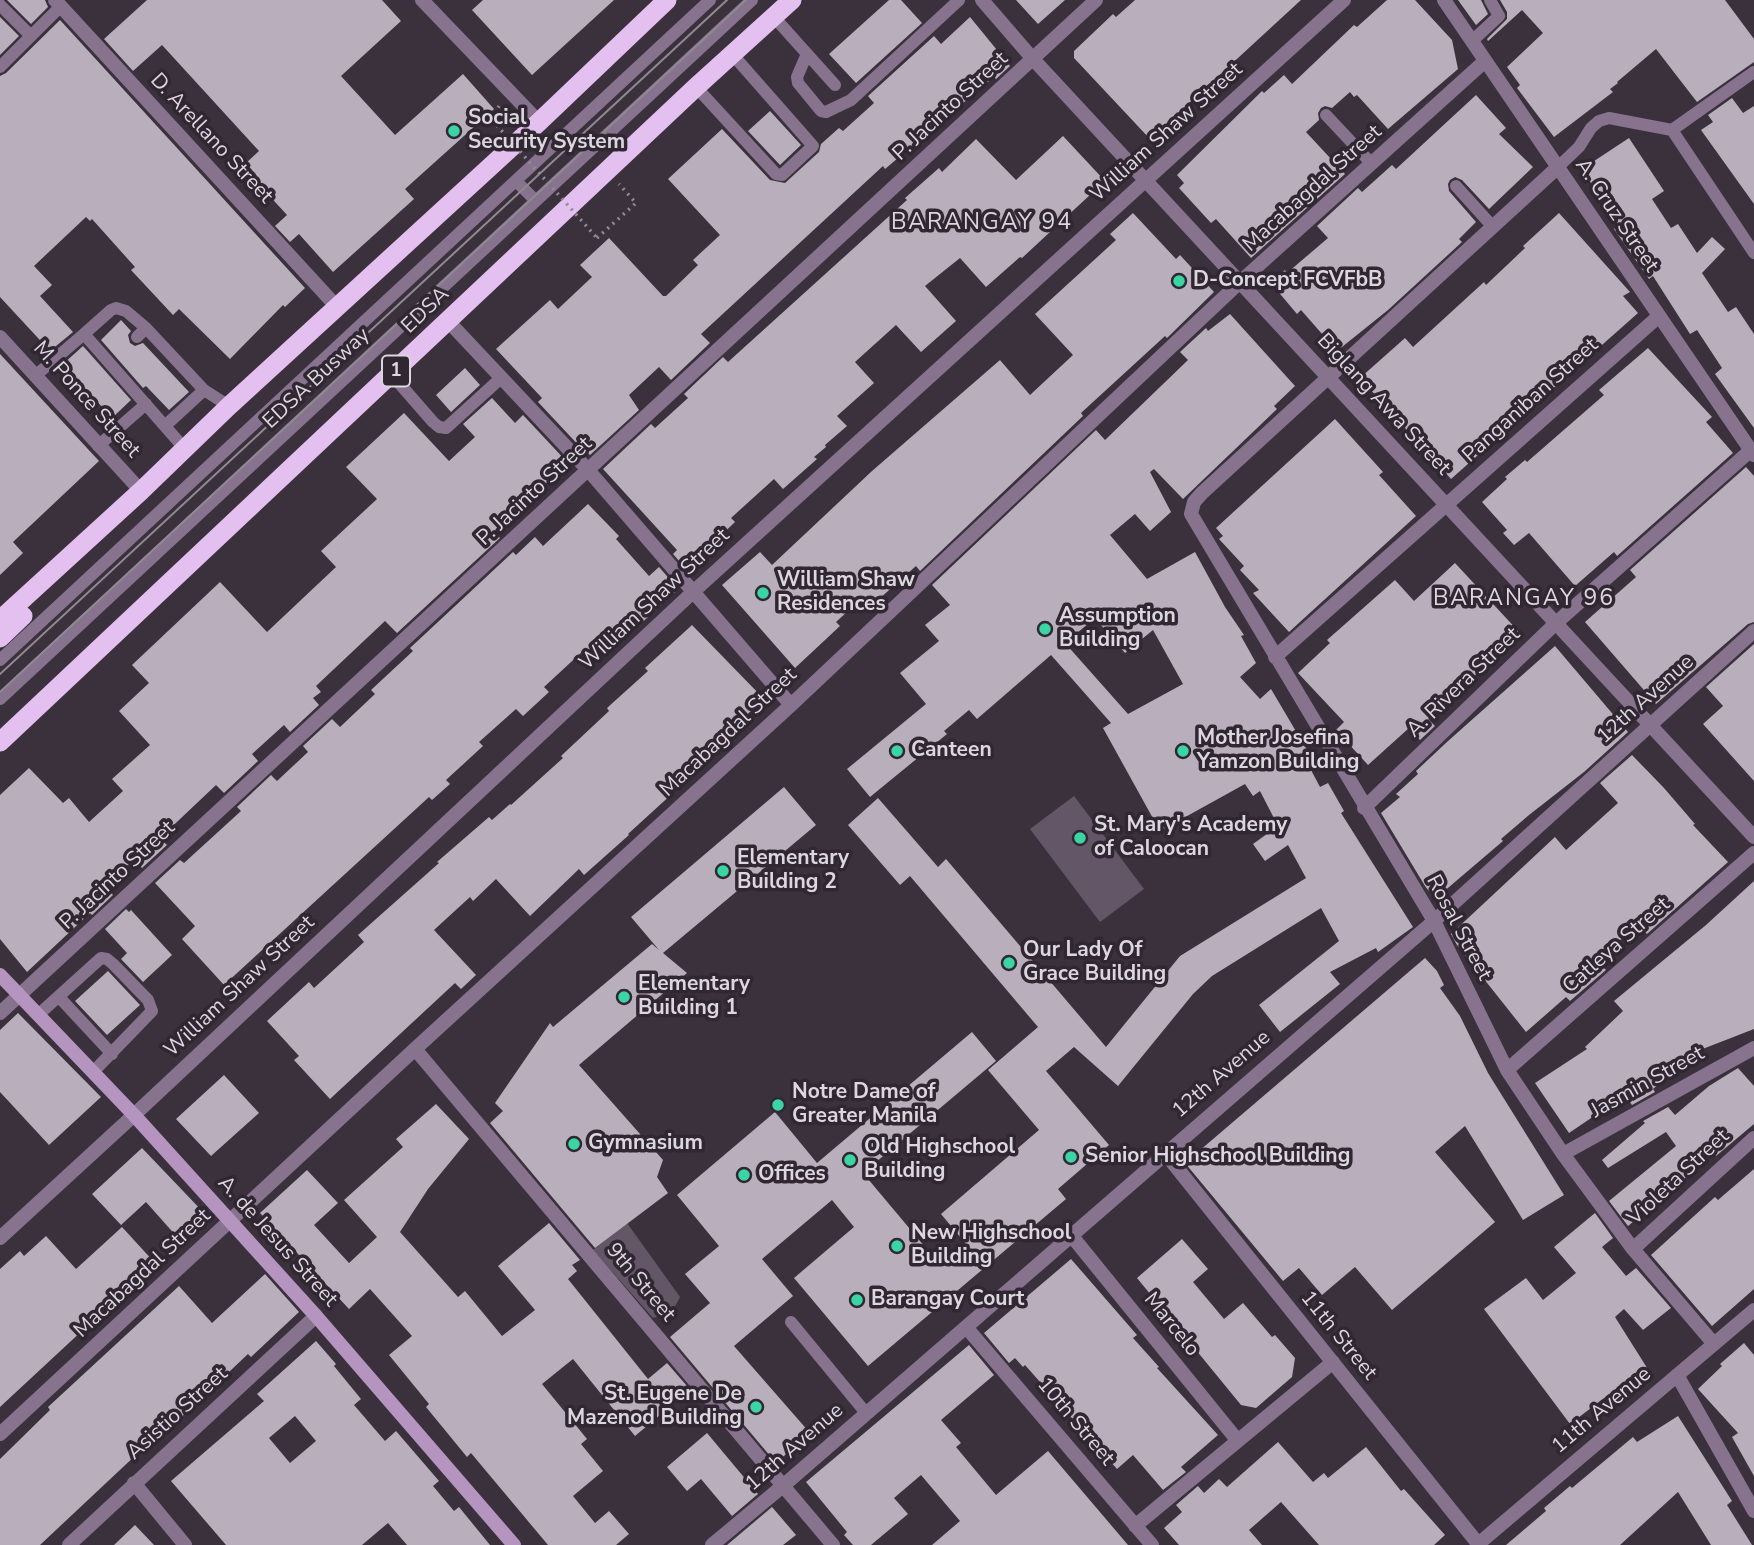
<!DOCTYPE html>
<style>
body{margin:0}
canvas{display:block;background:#3a313d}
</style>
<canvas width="1754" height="1545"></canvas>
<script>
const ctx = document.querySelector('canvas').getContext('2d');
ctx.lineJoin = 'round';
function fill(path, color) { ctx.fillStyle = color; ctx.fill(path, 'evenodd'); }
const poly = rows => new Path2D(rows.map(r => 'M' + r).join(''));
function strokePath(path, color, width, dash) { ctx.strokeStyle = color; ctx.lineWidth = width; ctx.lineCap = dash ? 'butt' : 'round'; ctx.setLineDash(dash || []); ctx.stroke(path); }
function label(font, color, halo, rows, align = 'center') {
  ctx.font = font + ' "Nunito Sans",sans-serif'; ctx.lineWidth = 7; ctx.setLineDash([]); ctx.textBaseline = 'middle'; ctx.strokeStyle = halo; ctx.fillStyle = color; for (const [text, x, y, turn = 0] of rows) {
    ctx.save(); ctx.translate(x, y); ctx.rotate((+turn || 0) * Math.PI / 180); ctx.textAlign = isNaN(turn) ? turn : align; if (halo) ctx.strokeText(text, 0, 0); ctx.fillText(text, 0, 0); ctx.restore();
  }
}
const green = poly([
 [1074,796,1144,889,1100,922,1030,829],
 [627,1223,680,1297,672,1312,653,1318,593,1250]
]);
const building = poly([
 [7,0,45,0,48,7,31,24],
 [147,0,382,0,401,21,341,76,395,135,463,74,494,109,405,189,414,199,333,272,299,234,290,242,275,226,287,215,254,179,257,176,246,163,259,151,162,45,133,71,104,39],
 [483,0,614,0,532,75,472,10],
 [889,0,901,0,922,23,856,83,829,54],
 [1016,0,1065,0,1038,24],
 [1135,0,1301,0,1150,139,1074,58,1074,51,1113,14,1116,17],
 [1387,0,1415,0,1452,40,1458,69,1388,129,1357,95,1354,97,1350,92,1332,108,1325,106,1321,108,1318,113,1319,120,1306,132,1345,174,1251,258,1216,219,1211,223,1179,188,1184,183,1177,175,1262,91,1264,93,1284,75,1292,84,1354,25,1357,27],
 [1458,0,1481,0,1488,14,1476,25],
 [1500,0,1725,0,1754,39,1754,62,1697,102,1656,49,1617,82,1618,83,1610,89,1613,92,1554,137,1517,88,1520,85,1507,67,1543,33,1522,10,1488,41,1487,39,1507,19,1507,12],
 [0,17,19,36,0,55],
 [970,17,1010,66,996,79,994,77,885,169,883,166,701,334,710,343,671,380,659,367,629,395,639,410,590,455,584,449,583,450,538,402,542,398,496,349,550,300,558,309,592,277,580,265,609,238,663,296,666,296,698,265,693,260,720,235,668,179,722,129,770,180,785,183,819,152,821,144,839,128,843,131,874,103,868,96,934,36,941,44],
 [60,20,305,288,285,307,283,305,230,359,179,309,173,315,131,270,135,267,92,219,90,221,86,217,34,266,52,285,40,296,73,332,50,351,0,297,0,76,6,73],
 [1476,95,1506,128,1499,134,1533,167,1489,209,1462,180,1455,177,1450,180,1448,184,1449,191,1476,222,1459,239,1462,242,1388,310,1337,351,1301,310,1297,314,1270,282,1285,270,1287,273,1328,238,1317,226,1358,188,1362,192,1392,165,1396,169],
 [1732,98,1743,113,1754,106,1754,204,1701,130,1713,122,1708,115],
 [770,111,801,145,780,165,748,131],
 [1063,136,1105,181,1022,258,1020,257,986,287,960,258,925,286,956,321,921,352,896,325,855,362,874,383,837,416,847,426,825,445,826,447,814,457,817,459,783,489,774,479,731,518,735,522,686,569,673,554,677,550,603,469,651,424,655,428,688,398,684,394,723,357,728,362,907,200,905,198,939,168,942,172,976,139,1016,180],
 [1629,138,1664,191,1652,199,1671,228,1678,224,1697,253,1712,237,1725,249,1702,273,1728,312,1736,307,1754,334,1754,428,1715,374,1722,368,1697,330,1690,334,1653,276,1649,279,1614,229,1619,226,1582,169],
 [1133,213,1176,259,1180,255,1214,292,1167,338,1165,336,1081,413,1083,416,920,571,916,566,869,608,861,599,836,622,840,626,795,668,722,585,760,552,772,565,872,471,1000,360,1030,395,1073,355,1035,314,1116,240,1110,234],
 [1559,213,1630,292,1623,296,1638,313,1451,479,1360,378,1405,338,1413,347,1484,282,1486,285,1525,248,1523,246],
 [1230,314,1295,386,1274,406,1277,409,1183,499,1154,469,1150,472,1171,512,1150,531,1135,514,1110,535,1147,579,1195,552,1225,607,1244,635,1241,636,1256,663,1240,677,1260,699,1271,689,1307,750,1302,753,1320,787,1328,783,1344,811,1341,813,1413,927,1378,952,1376,948,1330,972,1340,984,1280,1032,1259,1005,1339,941,1321,908,1212,976,1193,994,1118,1086,1074,1047,1046,1071,1109,1145,1058,1189,1066,1199,868,1366,794,1278,854,1227,832,1200,762,1259,793,1296,734,1346,810,1433,776,1463,670,1337,710,1303,685,1274,719,1246,677,1195,775,1112,817,1163,972,1032,996,1061,863,1173,941,1266,966,1244,941,1214,1039,1130,988,1070,1038,1027,910,876,900,885,848,825,878,798,938,867,946,859,1106,1047,1180,956,1306,878,1288,845,1265,861,1253,844,1278,826,1260,791,1253,796,1245,784,1160,831,1103,728,1111,723,1051,655,977,719,969,710,944,731,947,734,870,797,847,769,926,704,900,673,939,641,925,625,950,605,932,585,1096,430,1105,440,1188,360,1180,352,1206,328,1208,331],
 [1095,618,1125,653,1153,630,1183,684,1128,714,1065,643],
 [121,320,131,331,128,335,130,343,135,346,143,343,189,392,169,410,146,386,143,388,101,340],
 [83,346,131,400,112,418,63,364],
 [1648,348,1712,417,1706,422,1733,453,1617,556,1614,552,1575,586,1529,533,1514,545,1503,533,1507,530,1482,502,1507,479,1505,477,1525,460,1527,462,1604,395,1599,390],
 [0,354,99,461,13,542,23,553,0,575],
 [465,368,480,385,451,412,436,395],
 [492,398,515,423,523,415,568,463,494,531,500,538,397,633,385,621,316,686,321,692,313,698,319,705,290,732,284,725,252,754,258,761,224,793,216,785,160,838,167,845,142,868,134,859,105,886,113,895,92,915,90,913,27,972,0,939,0,795,29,768,63,803,69,798,89,822,123,791,112,779,150,745,119,711,149,683,132,665,220,582,267,632,336,567,321,551,377,499,346,467,404,413,449,461,475,437,463,424],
 [1335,419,1383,472,1379,475,1416,516,1289,632,1253,593,1259,590,1240,570,1244,566,1219,539,1223,536,1216,528],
 [1746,467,1754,476,1754,622,1748,624,1656,704,1585,622,1636,577,1630,570],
 [588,504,619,536,616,539,649,576,659,567,672,582,668,585,675,592,635,629,631,626,593,660,584,650,544,687,549,692,523,716,516,709,479,742,483,746,446,780,450,784,432,800,429,797,224,985,182,939,195,926,155,883,180,860,184,863,241,811,237,807,271,775,277,781,308,752,303,746,332,719,340,727,375,694,371,690,413,651,410,648,513,552,516,555,535,537,543,546],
 [1455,563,1520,633,1428,719,1435,726,1420,740,1409,728,1368,765,1336,730,1344,722,1298,673,1330,643,1327,640,1395,580,1414,601],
 [692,625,764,699,718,741,720,743,671,789,674,792,628,834,629,835,584,875,579,869,530,916,496,879,473,901,470,897,434,930,476,975,461,989,455,983,330,1099,294,1060,299,1056,267,1021,309,982,314,988,364,942,358,935,439,863,437,862,489,817,492,820,510,804,511,805,563,758,561,756,609,711,607,708,648,671,645,668],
 [1754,644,1754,781,1703,724,1723,706,1706,687],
 [1555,646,1628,732,1584,772,1529,815,1501,839,1503,841,1435,899,1425,886,1381,813,1400,797,1396,794,1418,774,1416,771,1448,741],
 [1632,755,1664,788,1695,824,1693,825,1728,862,1647,934,1638,924,1597,961,1606,970,1570,1001,1566,997,1526,1032,1457,945,1451,934,1555,837,1566,850,1618,803,1600,783],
 [784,787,816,825,663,953,687,973,579,1065,663,1160,657,1177,668,1193,595,1248,490,1123,503,1111,495,1103,550,1023,553,1027,652,944,659,950,631,917],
 [1754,881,1754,1029,1700,1050,1653,1089,1655,1092,1632,1105,1626,1097,1603,1116,1600,1112,1569,1133,1535,1083,1587,1049,1585,1047,1623,1011,1614,1001,1706,925],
 [126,909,129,912,131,910,172,955,143,982,121,959,127,953,105,929],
 [1425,958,1437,971,1444,985,1440,988,1460,1016,1488,1073,1564,1195,1523,1220,1465,1126,1435,1152,1495,1222,1392,1310,1355,1267,1322,1295,1299,1268,1283,1281,1185,1163],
 [108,971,140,1005,107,1035,75,1001],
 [18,1013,101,1097,49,1145,0,1092,0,1030],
 [1738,1068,1754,1086,1754,1124,1716,1156,1714,1154,1628,1226,1609,1201,1676,1146,1666,1132,1608,1168,1602,1160,1645,1123,1643,1121,1668,1107,1675,1115,1709,1086],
 [224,1075,259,1113,211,1156,176,1119],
 [436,1104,469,1139,428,1189,400,1232,458,1297,465,1291,502,1336,535,1310,498,1266,549,1223,580,1260,572,1265,577,1271,568,1279,648,1379,667,1363,687,1386,676,1395,679,1399,635,1436,573,1359,542,1384,587,1439,581,1444,603,1471,573,1496,595,1523,609,1511,629,1534,616,1545,548,1545,471,1453,467,1457,426,1407,429,1404,389,1355,412,1336,370,1289,349,1309,260,1213,307,1170,338,1203,314,1225,349,1263,377,1237,344,1200,403,1147,396,1139],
 [142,1148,205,1214,178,1238,146,1202,121,1225,92,1194],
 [1754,1169,1754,1289,1712,1326,1651,1255,1715,1197,1718,1200],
 [1595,1213,1613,1238,1602,1247,1626,1276,1636,1268,1671,1308,1643,1330,1624,1309,1615,1317,1649,1371,1633,1384,1629,1379,1570,1424,1484,1309,1526,1278,1543,1300,1576,1273,1554,1247],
 [122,1227,155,1263,0,1407,0,1269,20,1251,24,1256,46,1236,76,1269],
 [1182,1239,1208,1269,1193,1282,1224,1319,1243,1303,1272,1337,1275,1335,1295,1358,1292,1377,1256,1408,1241,1405,1137,1278],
 [1071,1259,1137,1335,1133,1338,1159,1367,1157,1368,1218,1435,1181,1467,1186,1472,1163,1490,1133,1455,1117,1469,1025,1365,1023,1367,1015,1358,1009,1363,984,1333],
 [265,1274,299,1312,251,1357,248,1354,156,1441,154,1438,40,1545,0,1545,0,1459,50,1410,48,1407,179,1286,212,1323],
 [316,1341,336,1364,334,1366,361,1399,354,1405,385,1441,396,1431,439,1481,433,1486,454,1511,459,1507,490,1545,407,1545,388,1523,362,1545,226,1545,171,1481,264,1401,257,1394],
 [295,1416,316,1441,290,1463,269,1438],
 [1744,1343,1754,1355,1754,1476,1732,1437,1738,1433,1698,1389,1722,1366,1720,1364],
 [969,1345,994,1375,941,1420,961,1443,956,1447,996,1495,1048,1451,1128,1545,932,1545,960,1521,921,1475,894,1498,908,1514,871,1545,853,1545,844,1535,847,1532,806,1482],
 [1678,1416,1732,1501,1727,1505,1752,1545,1711,1545,1678,1492,1620,1545,1506,1545,1546,1511,1544,1508,1570,1486,1572,1488,1633,1437,1637,1442],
 [707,1433,758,1494,732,1516,701,1479,687,1491,667,1467],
 [1278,1442,1313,1482,1324,1473,1328,1478,1366,1447,1401,1491,1404,1489,1445,1535,1434,1545,1319,1545,1281,1502,1249,1530,1262,1545,1179,1545,1164,1528,1182,1512,1176,1505,1198,1486,1204,1493,1219,1479,1227,1487],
 [772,1507,796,1535,783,1545,727,1545],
 [135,1525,154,1545,114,1545]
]);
const path = poly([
 [492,120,499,106],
 [597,238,636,203,619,184]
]);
const service = poly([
 [0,5,31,36],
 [774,17,835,85],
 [1472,41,1499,16,1490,0],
 [807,54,797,77,798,83,821,111,826,112,851,100,959,0],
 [0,67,61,6],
 [696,87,776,174,782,175,813,146,733,55],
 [1326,115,1372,164],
 [1672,130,1754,72],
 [1558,167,1579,147,1591,128,1599,121,1609,118,1672,130,1754,253],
 [516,181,536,201],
 [1456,186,1493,227],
 [84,334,111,310,116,308,126,311,146,328],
 [137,337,146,328,204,390,229,406],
 [392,375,433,422,439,427,446,428,501,378],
 [35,376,84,334,185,449],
 [166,425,204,390],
 [98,446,146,404],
 [0,660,710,0],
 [0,699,752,0],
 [59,997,112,1054],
 [38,1015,101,958,107,959,113,964,148,1000,152,1011,93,1072],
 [791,1322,866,1413]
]);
const minor = poly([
 [55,0,337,307],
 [982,0,1033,59,1754,837],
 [1444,0,1754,455],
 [1558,167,1202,493,1194,502,1191,514,1434,921,1507,1070,1563,1154,1633,1249,1714,1344],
 [448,321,589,471,791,705],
 [0,337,141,491],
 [1275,657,1659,316],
 [1364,808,1556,623,1751,450],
 [0,1013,1096,0],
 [415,1049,833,1545],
 [1507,1070,1754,853],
 [1165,1153,1479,1545],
 [1563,1154,1754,1048],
 [1071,1235,1238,1441],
 [0,1238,134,1115,693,592,1344,0],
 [1633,1249,1754,1138],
 [966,1327,1152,1545],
 [1677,1375,1754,1511],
 [0,1434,415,1049,791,705,1240,282,1485,61],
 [134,1483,185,1545],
 [1135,1526,1333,1362],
 [69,1545,316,1316],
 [712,1545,784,1485,1434,921,1754,631],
 [1477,1545,1754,1310]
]);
const tertiary = poly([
 [422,0,539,122]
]);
const secondary = poly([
 [0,975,134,1115,316,1316,514,1545]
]);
const trunk = poly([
 [0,620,141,491,229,406,539,122,667,0],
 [0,638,23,616],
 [0,742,696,87,792,0]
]);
const tram = poly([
 [0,674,727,0],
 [0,692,746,0]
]);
const pathBridge = poly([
 [492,120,597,238]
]);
const markers = [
 [454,131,7,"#3bd4a4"],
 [1179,281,7,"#3bd4a4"],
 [763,593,7,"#3bd4a4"],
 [1045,629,7,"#3bd4a4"],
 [897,751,7,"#3bd4a4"],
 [1183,751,7,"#3bd4a4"],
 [1080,838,7,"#3bd4a4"],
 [723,871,7,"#3bd4a4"],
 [1009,963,7,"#3bd4a4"],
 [624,997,7,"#3bd4a4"],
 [778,1105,7,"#3bd4a4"],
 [574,1144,7,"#3bd4a4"],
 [1071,1157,7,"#3bd4a4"],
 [850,1160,7,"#3bd4a4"],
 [744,1175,7,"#3bd4a4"],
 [897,1246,7,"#3bd4a4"],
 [857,1300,7,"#3bd4a4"],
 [756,1407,7,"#3bd4a4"]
];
const shields = [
 [396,371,28]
];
const shieldNames = [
 ["1",396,371]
];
const streetNames = [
 ["P. Jacinto Street",951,107,-43],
 ["William Shaw Street",1167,133,-42],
 ["D. Arellano Street",211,139,47],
 ["Macabagdal Street",1313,189,-42],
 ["A. Cruz Street",1616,216,56],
 ["EDSA",426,311,-44],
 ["EDSA Busway",317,379,-43],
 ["M. Ponce Street",86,400,48],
 ["Panganiban Street",1531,401,-42],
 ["Biglang Awa Street",1383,405,47],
 ["P. Jacinto Street",535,492,-43],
 ["William Shaw Street",655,600,-43],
 ["A. Rivera Street",1464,683,-44],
 ["12th Avenue",1646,700,-42],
 ["Macabagdal Street",729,733,-43],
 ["P. Jacinto Street",118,876,-43],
 ["Rosal Street",1458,928,62],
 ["Catleya Street",1617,946,-41],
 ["William Shaw Street",240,987,-43],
 ["12th Avenue",1222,1075,-41],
 ["Jasmin Street",1648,1083,-29],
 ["Violeta Street",1679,1178,-43],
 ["A. de Jesus Street",277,1242,48],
 ["Macabagdal Street",143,1274,-43],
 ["9th Street",640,1283,50],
 ["Marcelo",1171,1325,51],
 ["11th Street",1338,1336,51],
 ["11th Avenue",1602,1411,-40],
 ["Asistio Street",178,1414,-42],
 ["10th Street",1075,1422,50],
 ["12th Avenue",795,1448,-41]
];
const poiNames = [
 ["Social",468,119],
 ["Security System",468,143],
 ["D-Concept FCVFbB",1193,281],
 ["William Shaw",777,581],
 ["Residences",777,605],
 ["Assumption",1059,617],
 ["Building",1059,641],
 ["Mother Josefina",1197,739],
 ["Yamzon Building",1197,763],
 ["Canteen",911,751],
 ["St. Mary's Academy",1094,826],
 ["of Caloocan",1094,850],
 ["Elementary",737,859],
 ["Building 2",737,883],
 ["Our Lady Of",1023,951],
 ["Grace Building",1023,975],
 ["Elementary",638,985],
 ["Building 1",638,1009],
 ["Notre Dame of",792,1093],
 ["Greater Manila",792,1117],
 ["Gymnasium",588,1144],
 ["Old Highschool",864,1148],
 ["Building",864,1172],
 ["Senior Highschool Building",1085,1157],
 ["Offices",758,1175],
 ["New Highschool",911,1234],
 ["Building",911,1258],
 ["Barangay Court",871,1300],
 ["St. Eugene De",742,1395,"right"],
 ["Mazenod Building",742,1419,"right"]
];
const neighbourhoodNames = [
 ["BARANGAY 94",982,223],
 ["BARANGAY 96",1524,599]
];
fill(green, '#635667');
fill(building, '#b9aebc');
strokePath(path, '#928b94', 3.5, [2, 5]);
strokePath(service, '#87738e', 12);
strokePath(minor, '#87738e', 14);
strokePath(tertiary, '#87738e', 14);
strokePath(secondary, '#b595c0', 14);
strokePath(trunk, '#e4c0f0', 19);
strokePath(tram, '#908992', 2);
strokePath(pathBridge, '#928b94', 3.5, [2, 5]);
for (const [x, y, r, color] of markers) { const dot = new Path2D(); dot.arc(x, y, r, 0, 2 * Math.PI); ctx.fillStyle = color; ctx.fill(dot); strokePath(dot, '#302733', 2.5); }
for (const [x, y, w] of shields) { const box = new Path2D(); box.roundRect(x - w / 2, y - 15.5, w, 31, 5); ctx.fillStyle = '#302733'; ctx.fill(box); strokePath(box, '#dcd7de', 2); }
label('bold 19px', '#dcd7de', null, shieldNames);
label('21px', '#dcd7de', '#302733', streetNames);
label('bold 21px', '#dcd7de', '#302733', poiNames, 'left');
ctx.letterSpacing = '2px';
label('23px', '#dcd7de', '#302733', neighbourhoodNames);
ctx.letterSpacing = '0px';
</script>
